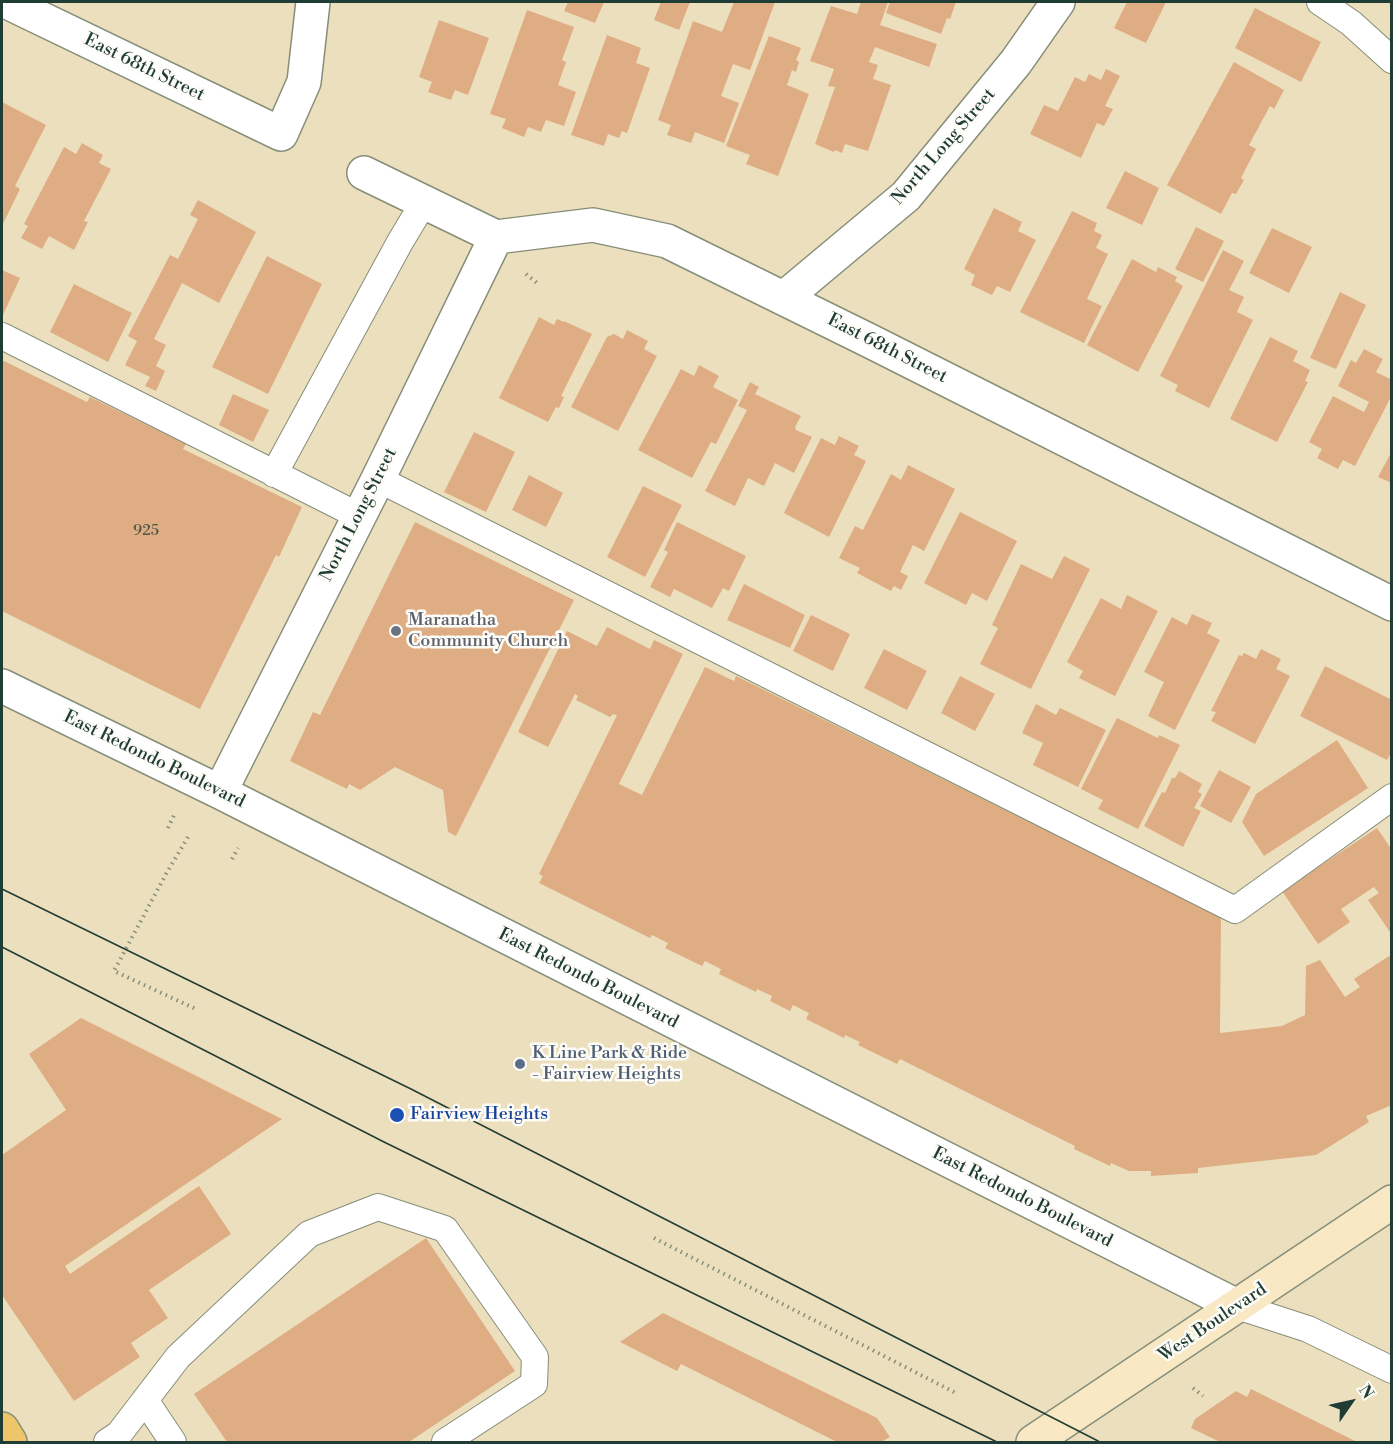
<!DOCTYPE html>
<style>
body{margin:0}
#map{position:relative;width:1393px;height:1444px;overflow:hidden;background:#ecdfbe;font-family:"Libre Bodoni",serif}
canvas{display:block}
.frame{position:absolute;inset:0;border:3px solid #1f3d34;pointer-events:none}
.north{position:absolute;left:1321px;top:1372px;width:60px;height:60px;-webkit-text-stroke:4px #fdfcf7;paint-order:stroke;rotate:56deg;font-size:16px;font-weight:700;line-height:24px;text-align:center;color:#1f3d34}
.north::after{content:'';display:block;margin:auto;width:21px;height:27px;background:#1f3d34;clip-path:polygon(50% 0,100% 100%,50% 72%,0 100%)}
</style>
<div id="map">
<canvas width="1393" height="1444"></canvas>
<div class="frame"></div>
<div class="north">N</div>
</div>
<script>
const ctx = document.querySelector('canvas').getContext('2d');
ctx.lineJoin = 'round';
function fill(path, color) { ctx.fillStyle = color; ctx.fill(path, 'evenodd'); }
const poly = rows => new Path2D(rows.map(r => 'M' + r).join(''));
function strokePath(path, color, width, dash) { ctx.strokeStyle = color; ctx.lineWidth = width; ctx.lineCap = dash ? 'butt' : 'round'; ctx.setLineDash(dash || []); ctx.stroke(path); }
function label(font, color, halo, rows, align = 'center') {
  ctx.font = font + ' "Libre Bodoni",serif'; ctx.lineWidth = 5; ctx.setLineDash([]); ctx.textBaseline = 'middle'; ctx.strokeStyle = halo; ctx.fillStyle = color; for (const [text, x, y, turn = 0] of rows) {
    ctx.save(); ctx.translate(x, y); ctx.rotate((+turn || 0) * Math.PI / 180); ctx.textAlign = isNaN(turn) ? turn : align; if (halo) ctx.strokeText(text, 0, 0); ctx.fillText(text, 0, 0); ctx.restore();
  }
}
const building = poly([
 [568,2,604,2,595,23,564,11],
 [661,2,690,2,679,30,654,20],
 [734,2,775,2,750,70,733,64,721,96,739,103,724,143,695,132,691,143,667,135,671,125,658,120,693,21,722,32],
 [861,2,888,2,880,25,937,44,929,67,875,47,869,62,878,65,873,79,891,85,868,151,845,144,842,153,835,150,834,152,815,144,835,87,828,86,834,69,810,61,831,6,857,14],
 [890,2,956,2,950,19,947,18,941,34,886,13],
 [1127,2,1166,2,1146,43,1114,28],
 [1255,8,1321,42,1301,82,1235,48],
 [527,10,574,27,562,60,566,62,558,85,576,92,564,126,546,120,541,132,528,127,524,137,502,128,506,119,490,114],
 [439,20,489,38,468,95,455,90,451,100,428,92,432,82,419,77],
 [607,35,641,48,636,63,650,68,627,133,622,131,619,138,608,134,604,146,571,135],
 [769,36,801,48,796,60,799,62,796,72,792,70,787,85,809,94,778,176,746,164,750,155,726,146],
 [1234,62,1284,90,1274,109,1270,106,1249,145,1256,149,1241,178,1244,180,1236,194,1232,193,1221,214,1167,185],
 [1106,69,1120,76,1105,106,1113,109,1104,126,1097,123,1081,158,1030,134,1044,105,1058,111,1075,77,1085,82,1089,74,1101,80],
 [2,102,46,125,15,186,20,189,2,226],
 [82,143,103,155,99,163,111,169,84,221,88,222,74,250,49,236,42,249,21,238,28,226,24,224,64,147,76,154],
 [1125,171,1159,188,1142,225,1106,208],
 [198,200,256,232,219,303,182,283,154,339,166,345,156,366,165,371,156,391,145,386,150,377,125,365,137,341,128,336,170,255,178,259,198,219,190,215],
 [994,208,1022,222,1018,231,1036,240,1010,292,997,286,992,295,971,285,975,275,964,269],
 [1072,211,1097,223,1094,231,1102,235,1096,248,1108,254,1087,299,1102,306,1084,343,1020,312],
 [1196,227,1224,241,1203,282,1175,269],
 [1272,228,1312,247,1289,293,1249,273],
 [1223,250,1244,261,1229,290,1244,297,1237,312,1253,320,1209,408,1175,391,1178,385,1160,376],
 [267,256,322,284,268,394,212,367],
 [1132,259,1156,272,1158,267,1177,277,1175,281,1183,286,1138,372,1087,345],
 [2,270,20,278,2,317],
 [74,284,132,313,108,362,50,332],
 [1340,292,1366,305,1336,369,1310,358],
 [539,317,554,325,557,319,564,322,564,321,592,334,561,396,564,397,559,408,556,407,548,422,499,398],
 [627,330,648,341,644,349,657,356,618,431,571,407,607,337,614,334,623,339],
 [1270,337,1298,351,1293,361,1310,370,1305,381,1308,382,1277,442,1230,419],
 [1364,349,1383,359,1376,372,1392,380,1392,395,1355,466,1343,460,1338,469,1317,458,1322,449,1309,442,1333,396,1364,412,1369,402,1338,386,1351,360,1356,363],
 [2,360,87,402,90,397,186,444,183,449,302,507,279,557,276,555,200,709,2,611],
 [699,365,719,376,713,387,738,400,716,444,711,442,692,478,638,450,681,369,694,376],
 [750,382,759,387,755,394,801,416,795,427,796,430,812,437,794,473,775,463,764,486,748,478,735,506,705,491,747,410,738,406],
 [233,394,269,410,253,442,219,425],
 [474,432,515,452,486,512,444,492],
 [839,436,859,446,854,455,866,461,829,537,784,513,821,438,835,445],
 [1392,451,1392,483,1378,477],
 [908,465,955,489,924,551,913,545,900,572,908,576,901,590,894,586,891,591,857,573,860,568,839,558,855,526,863,530,891,474,901,480],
 [529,475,563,493,546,527,512,510],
 [643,486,682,505,645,577,607,557],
 [960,512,1017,541,987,601,972,593,966,605,924,583],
 [415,522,574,600,456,836,448,832,443,790,395,767,360,790,349,784,347,789,290,761,313,712,320,715],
 [677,522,746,556,729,591,723,588,712,608,674,589,670,597,650,587,668,552,664,550],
 [1064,556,1090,569,1031,689,980,664,998,628,992,625,1021,564,1052,579],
 [744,584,805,615,790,648,727,620],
 [1127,595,1158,611,1115,696,1079,678,1083,671,1067,662,1101,598,1121,609],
 [1192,614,1212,623,1207,633,1220,640,1175,730,1148,716,1164,682,1144,672,1172,617,1187,625],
 [811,615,850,634,833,671,793,651],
 [607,627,650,649,654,640,683,654,619,784,642,795,705,667,734,681,736,676,1221,917,1220,1033,1282,1026,1305,1015,1306,966,1320,960,1345,997,1360,987,1354,979,1389,956,1392,960,1392,1105,1366,1116,1369,1122,1316,1155,1198,1168,1198,1173,1151,1176,1151,1171,1129,1171,1111,1163,1110,1166,1074,1149,1075,1146,900,1059,897,1064,858,1045,860,1042,845,1035,844,1038,806,1019,809,1013,793,1005,790,1011,770,1001,772,996,757,989,756,992,719,974,721,969,705,961,702,966,665,948,668,943,652,935,650,938,539,883,543,876,539,874,617,715,613,714,610,717,576,700,578,696,575,694,548,747,518,732,567,631,597,646],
 [884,649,927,671,907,710,864,688],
 [1261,649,1281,659,1276,669,1290,676,1255,744,1211,721,1216,712,1211,711,1239,655,1242,656,1244,653,1256,659],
 [1325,666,1392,700,1392,751,1387,760,1300,716],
 [960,676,995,694,975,731,941,713],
 [1036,704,1056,715,1060,708,1106,730,1078,787,1033,765,1043,743,1022,733],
 [1117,718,1158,738,1159,735,1180,745,1138,829,1098,809,1103,800,1081,789],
 [1337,740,1368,788,1264,856,1242,822,1256,794],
 [1219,770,1251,787,1231,823,1200,806],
 [1179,771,1202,784,1198,792,1202,794,1194,808,1201,811,1183,847,1144,826,1162,792,1165,793,1172,778,1175,778],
 [1377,828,1392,850,1392,935,1368,900,1379,893,1374,887,1341,909,1350,922,1318,944,1282,891],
 [81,1018,282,1119,65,1266,70,1274,199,1186,231,1234,149,1290,168,1318,131,1343,140,1357,74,1401,2,1295,2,1155,66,1110,29,1054],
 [426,1238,515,1371,409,1442,227,1442,194,1394],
 [663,1313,877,1418,890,1437,881,1442,837,1442,681,1364,677,1371,620,1342],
 [1251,1389,1357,1442,1220,1442,1191,1428,1195,1419,1236,1391,1247,1397]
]);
const path = poly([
 [526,274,537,283],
 [168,828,174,815],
 [188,837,166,874,114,971,196,1009],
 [232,859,238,848],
 [654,1238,956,1393],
 [1193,1388,1203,1396]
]);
const service = poly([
 [1320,2,1351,23,1392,60],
 [2,336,359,516],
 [274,474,400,242,424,202],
 [378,479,1235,910,1392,797],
 [1237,1306,1308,1329,1392,1370],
 [145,1400,173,1442],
 [107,1442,119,1434,178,1357,309,1234,378,1207,445,1229,535,1357,534,1384,445,1442]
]);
const minor = poly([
 [7,2,281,134,304,82,313,2],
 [364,173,496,237,593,225,667,241,870,341,1392,604],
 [784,298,906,196,1016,62,1058,2],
 [2,686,220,792,1237,1306],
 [220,792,378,479,496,237]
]);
const secondary = poly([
 [1033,1442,1392,1202]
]);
const primary = poly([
 [2,1429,10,1442]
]);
const tram = poly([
 [2,889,411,1089,1100,1442],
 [2,947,384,1142,997,1442]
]);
const markers = [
 [396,631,6,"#6b7280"],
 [520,1064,6,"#5c6f8a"],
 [397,1115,8,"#1a4fb4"]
];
const numberNames = [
 ["925",146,531]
];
const streetNames = [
 ["East 68th Street",144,68,26],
 ["North Long Street",944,147,-49],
 ["East 68th Street",887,349,27],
 ["North Long Street",359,515,-63],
 ["East Redondo Boulevard",154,760,26],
 ["East Redondo Boulevard",588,979,27],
 ["East Redondo Boulevard",1022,1198,27],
 ["West Boulevard",1213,1323,-34]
];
const worshipNames = [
 ["Maranatha",408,621],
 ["Community Church",408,642]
];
const serviceNames = [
 ["K Line Park & Ride",532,1054],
 ["- Fairview Heights",532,1075]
];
const transitNames = [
 ["Fairview Heights",410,1115]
];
fill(building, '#dfad83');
strokePath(service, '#868e79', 28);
strokePath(minor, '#868e79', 36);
strokePath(secondary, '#868e79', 36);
strokePath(primary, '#868e79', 36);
strokePath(path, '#868e79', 4, [1.5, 4.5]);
strokePath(service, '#fff', 26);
strokePath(minor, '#fff', 33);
strokePath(secondary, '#f8e8c3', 33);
strokePath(primary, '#eec569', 33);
strokePath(tram, '#1f3d34', 1.5);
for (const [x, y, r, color] of markers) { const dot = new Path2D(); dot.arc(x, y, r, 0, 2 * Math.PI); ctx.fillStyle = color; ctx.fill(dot); strokePath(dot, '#fdfcf7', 2); }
label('15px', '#4f5948', null, numberNames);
label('18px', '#1f3d34', '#fdfcf7', streetNames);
label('18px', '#5b616d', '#fdfcf7', worshipNames, 'left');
label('18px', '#4e5e75', '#fdfcf7', serviceNames, 'left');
label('18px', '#164399', '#fdfcf7', transitNames, 'left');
</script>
